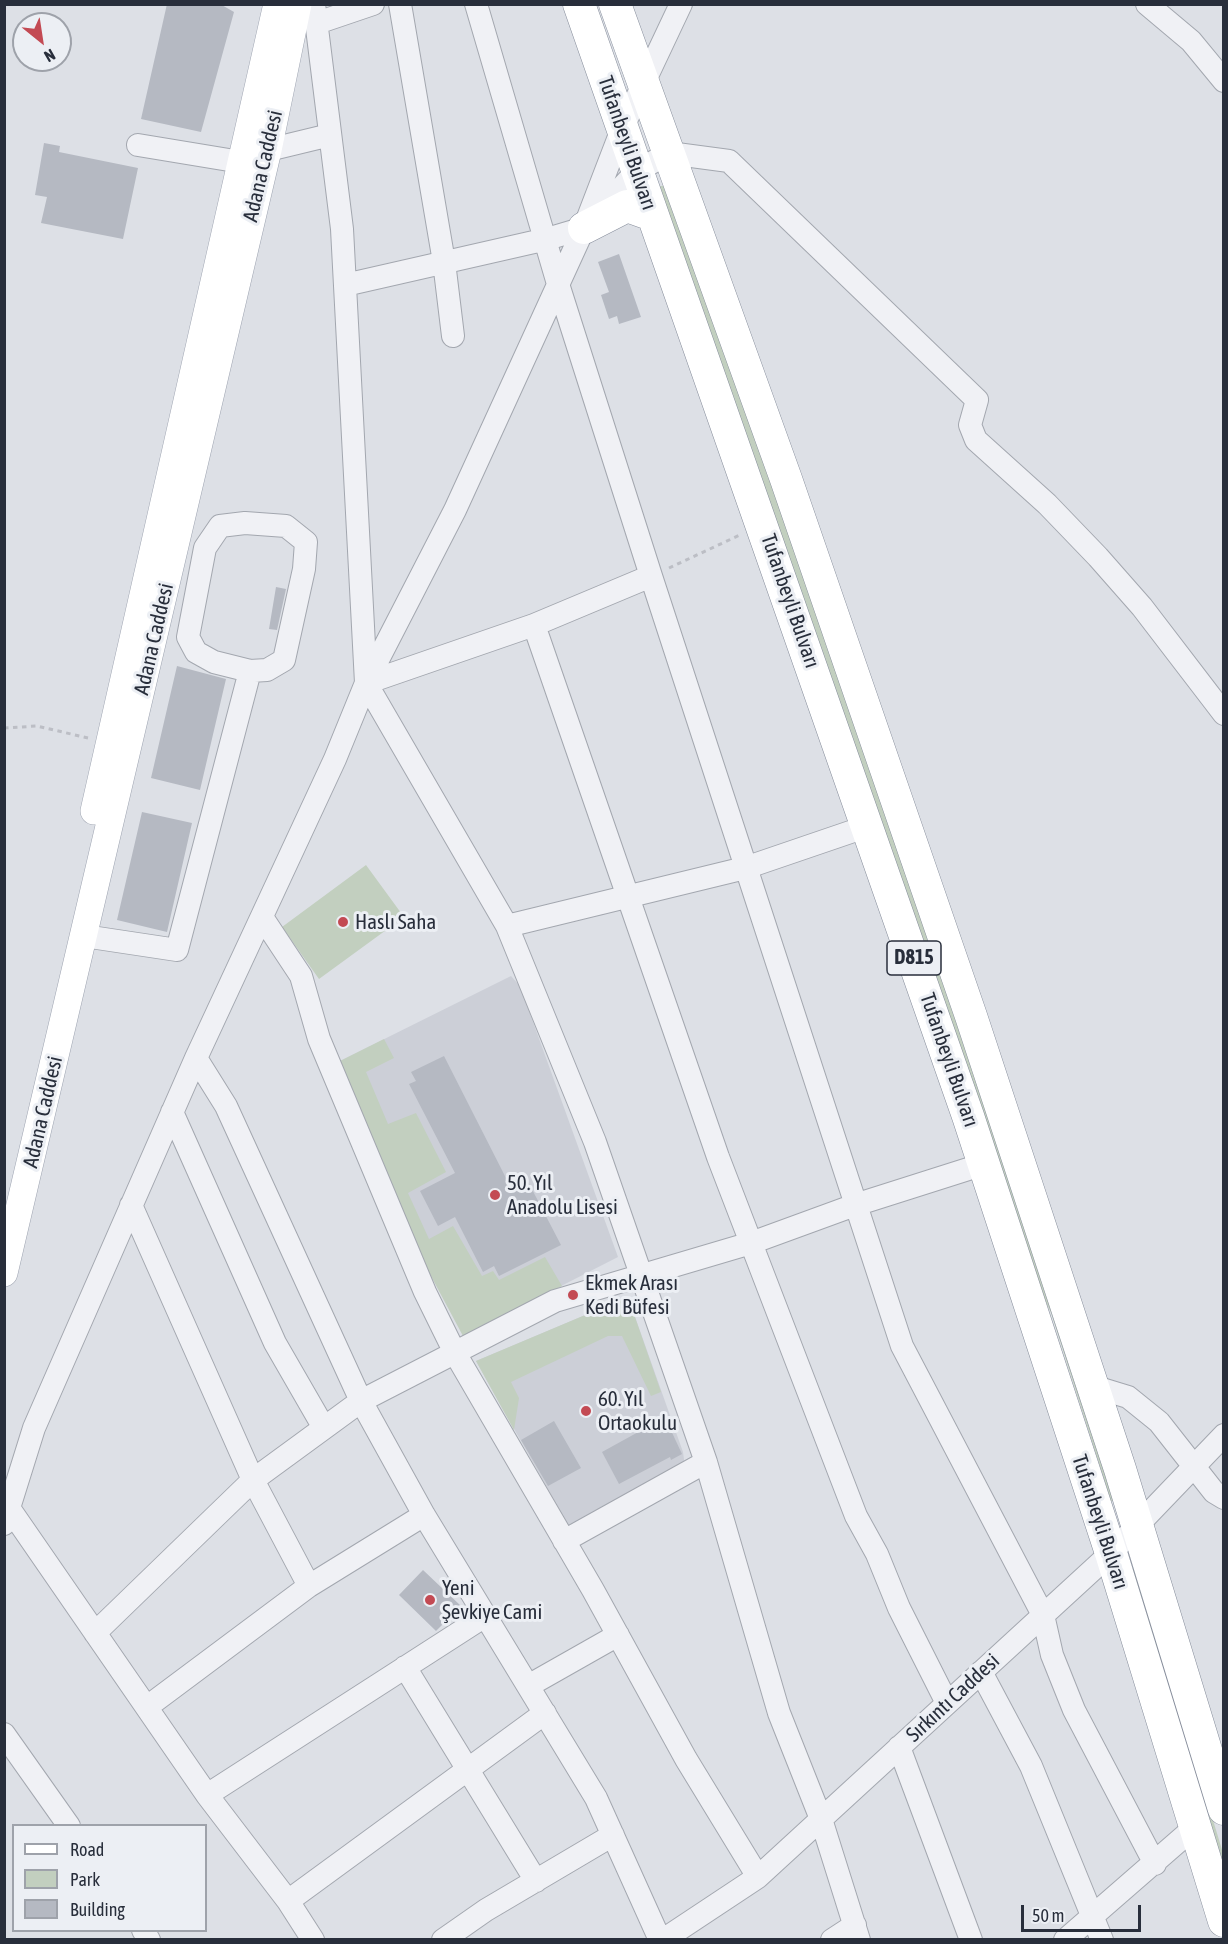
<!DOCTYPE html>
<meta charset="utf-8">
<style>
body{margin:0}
#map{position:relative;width:1228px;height:1944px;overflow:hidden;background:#dde0e6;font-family:"Asap Condensed",sans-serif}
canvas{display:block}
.frame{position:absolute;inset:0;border:6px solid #282e3b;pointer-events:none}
.legend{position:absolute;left:12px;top:1824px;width:195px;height:108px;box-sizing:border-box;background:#eceff4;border:2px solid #9ea2aa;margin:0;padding:8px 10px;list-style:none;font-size:18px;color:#282e3b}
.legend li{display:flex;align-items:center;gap:12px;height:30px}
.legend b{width:30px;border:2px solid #9ea2aa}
.north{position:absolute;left:12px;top:12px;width:60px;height:60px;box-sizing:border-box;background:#eceff4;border:2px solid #9ea2aa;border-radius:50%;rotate:150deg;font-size:16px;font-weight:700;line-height:24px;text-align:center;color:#282e3b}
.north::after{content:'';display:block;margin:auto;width:21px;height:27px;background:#c34a53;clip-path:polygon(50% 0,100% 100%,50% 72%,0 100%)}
.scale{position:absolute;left:1021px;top:1905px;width:120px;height:27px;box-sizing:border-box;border:3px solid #282e3b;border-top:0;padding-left:8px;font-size:18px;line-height:21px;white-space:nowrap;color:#282e3b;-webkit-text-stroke:4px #eceff4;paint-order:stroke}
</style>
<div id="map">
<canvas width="1228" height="1944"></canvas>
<div class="frame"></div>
<ul class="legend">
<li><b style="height:8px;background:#fff"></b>Road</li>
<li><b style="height:16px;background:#c2cfbf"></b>Park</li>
<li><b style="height:16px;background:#b5b9c2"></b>Building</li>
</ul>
<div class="north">N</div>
<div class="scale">50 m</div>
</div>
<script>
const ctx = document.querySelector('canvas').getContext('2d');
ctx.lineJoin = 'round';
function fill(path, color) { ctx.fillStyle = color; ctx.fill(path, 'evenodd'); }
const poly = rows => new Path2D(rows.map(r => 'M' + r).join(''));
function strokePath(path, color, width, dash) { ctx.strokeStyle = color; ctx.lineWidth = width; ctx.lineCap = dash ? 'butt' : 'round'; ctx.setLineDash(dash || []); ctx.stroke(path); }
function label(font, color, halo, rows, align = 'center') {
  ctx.font = font + ' "Asap Condensed",sans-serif'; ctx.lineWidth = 6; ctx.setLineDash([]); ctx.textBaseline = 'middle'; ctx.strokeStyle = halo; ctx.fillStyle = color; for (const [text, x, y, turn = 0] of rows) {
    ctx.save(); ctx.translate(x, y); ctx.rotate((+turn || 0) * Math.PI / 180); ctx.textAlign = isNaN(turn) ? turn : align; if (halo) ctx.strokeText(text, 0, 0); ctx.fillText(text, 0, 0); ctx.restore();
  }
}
const built = poly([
 [511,976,520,986,618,1257,463,1336,336,1063],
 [628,1297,683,1452,685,1467,568,1525,476,1361]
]);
const green = poly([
 [666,185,930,934,1116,1500,1111,1501,1051,1313,1034,1276,657,187],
 [366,865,404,917,319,979,282,927],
 [384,1039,394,1058,366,1072,388,1124,416,1113,446,1172,408,1193,429,1239,453,1226,482,1276,493,1271,499,1280,545,1257,562,1286,463,1336,416,1248,336,1063],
 [628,1297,661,1392,651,1396,622,1336,608,1336,511,1382,519,1398,514,1430,476,1361],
 [1136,1567,1223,1853,1223,1889,1130,1569]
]);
const building = poly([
 [167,4,220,4,234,12,201,132,141,119],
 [44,143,60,146,59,152,138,168,123,239,41,223,47,197,35,195],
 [619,254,641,317,619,324,617,316,609,319,601,295,609,292,598,262],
 [276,587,286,589,277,630,269,629],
 [177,666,226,679,200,790,151,778],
 [142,812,192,823,167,932,117,920],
 [444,1056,508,1182,524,1174,561,1245,499,1276,494,1266,483,1272,455,1217,438,1226,420,1191,455,1173,409,1084,416,1081,411,1072],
 [554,1421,581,1468,548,1486,521,1440],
 [668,1424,682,1454,671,1460,670,1457,619,1484,602,1452,651,1425,654,1431],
 [423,1570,461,1606,436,1631,399,1595]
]);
const path = poly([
 [669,568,742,534],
 [4,728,37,726,88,738]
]);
const minor = poly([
 [314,4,342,229,366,683,507,926,595,1142,706,1462,779,1713,821,1819,859,1940],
 [400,4,444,262,453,336],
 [476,4,558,284,651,576,902,1346,1043,1615,1052,1655,1074,1710,1155,1864],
 [1147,4,1191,41,1224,81],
 [317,23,373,4],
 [138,145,241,162,268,150,330,135],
 [345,285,547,239,584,228,637,171,669,153,729,161,977,400,970,425,976,440,1047,504,1098,557,1142,607,1224,714],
 [245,523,286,526,306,542,304,569,284,660,267,670,250,671,214,662,196,652,188,637,205,548,220,526,245,523],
 [534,625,718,1157,856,1516,877,1554,899,1608,947,1703],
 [366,683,534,625,651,576],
 [262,917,301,976,319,1039,425,1292,455,1353,593,1590,686,1759,758,1877],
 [507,926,745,868,868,826],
 [84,936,177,950,250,671],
 [196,1058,226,1106,361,1401,424,1515,596,1798,660,1940],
 [172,1112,275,1343,324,1428],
 [131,1205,253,1480,309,1586],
 [1092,1386,1128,1397,1159,1422,1214,1492,1224,1498],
 [9,1508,207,1795,288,1901,313,1940],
 [4,1524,34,1428,196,1058,335,759,366,683,455,510,584,228,622,129,681,4],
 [564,1541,706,1462],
 [95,1633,253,1480,361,1401,555,1301,751,1243,855,1205,984,1164],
 [405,1667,536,1881],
 [981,1672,1031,1766,1102,1940],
 [528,1686,618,1635],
 [147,1707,309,1586,424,1515],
 [4,1734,69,1826],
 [899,1747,971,1940],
 [207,1795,485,1616],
 [288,1901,545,1713],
 [143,1930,149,1940],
 [443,1940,486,1910,613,1835],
 [663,1940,758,1877,1111,1553,1224,1435],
 [832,1940,855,1925],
 [1065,1940,1196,1826]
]);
const major = poly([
 [94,811,277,4],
 [4,1273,268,150,298,4]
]);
const highway = poly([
 [579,4,968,1116,1111,1553,1224,1921],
 [615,4,786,479,971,1016,1120,1469,1224,1809],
 [584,228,627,206,652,215]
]);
const markers = [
 [343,922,6,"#c34a53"],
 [495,1195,6,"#c34a53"],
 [573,1295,6,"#c34a53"],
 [586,1411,6,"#c34a53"],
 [430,1600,6,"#c34a53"]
];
const shields = [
 [914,958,54]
];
const shieldNames = [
 ["D815",914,958]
];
const streetNames = [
 ["Tufanbeyli Bulvarı",627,143,71],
 ["Adana Caddesi",263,166,-77],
 ["Tufanbeyli Bulvarı",790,601,71],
 ["Adana Caddesi",154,639,-77],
 ["Tufanbeyli Bulvarı",949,1060,71],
 ["Adana Caddesi",43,1112,-77],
 ["Tufanbeyli Bulvarı",1100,1522,72],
 ["Sırkıntı Caddesi",953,1698,-43]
];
const poiNames = [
 ["Haslı Saha",355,922],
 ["50. Yıl",507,1183],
 ["Anadolu Lisesi",507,1207],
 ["Ekmek Arası",585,1283],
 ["Kedi Büfesi",585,1307],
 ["60. Yıl",598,1399],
 ["Ortaokulu",598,1423],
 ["Yeni",442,1588],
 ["Şevkiye Cami",442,1612]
];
fill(built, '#cccfd7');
fill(green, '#c2cfbf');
fill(building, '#b5b9c2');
strokePath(minor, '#a3a7af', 24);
strokePath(major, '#9ea4b1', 28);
strokePath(highway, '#868d9b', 33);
strokePath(path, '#bcbec5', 3, [4.5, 4.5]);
strokePath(minor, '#f0f1f5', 22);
strokePath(major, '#fff', 27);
strokePath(highway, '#fff', 32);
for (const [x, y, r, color] of markers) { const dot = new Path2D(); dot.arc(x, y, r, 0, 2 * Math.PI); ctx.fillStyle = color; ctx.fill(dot); strokePath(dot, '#eceff4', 2); }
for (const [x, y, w] of shields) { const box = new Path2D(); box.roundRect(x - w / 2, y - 17, w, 34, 4.5); ctx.fillStyle = '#eceff4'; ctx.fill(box); strokePath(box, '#282e3b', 1.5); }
label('bold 20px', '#282e3b', null, shieldNames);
label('21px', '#282e3b', '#eceff4', streetNames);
label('21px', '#282e3b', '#eceff4', poiNames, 'left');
</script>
